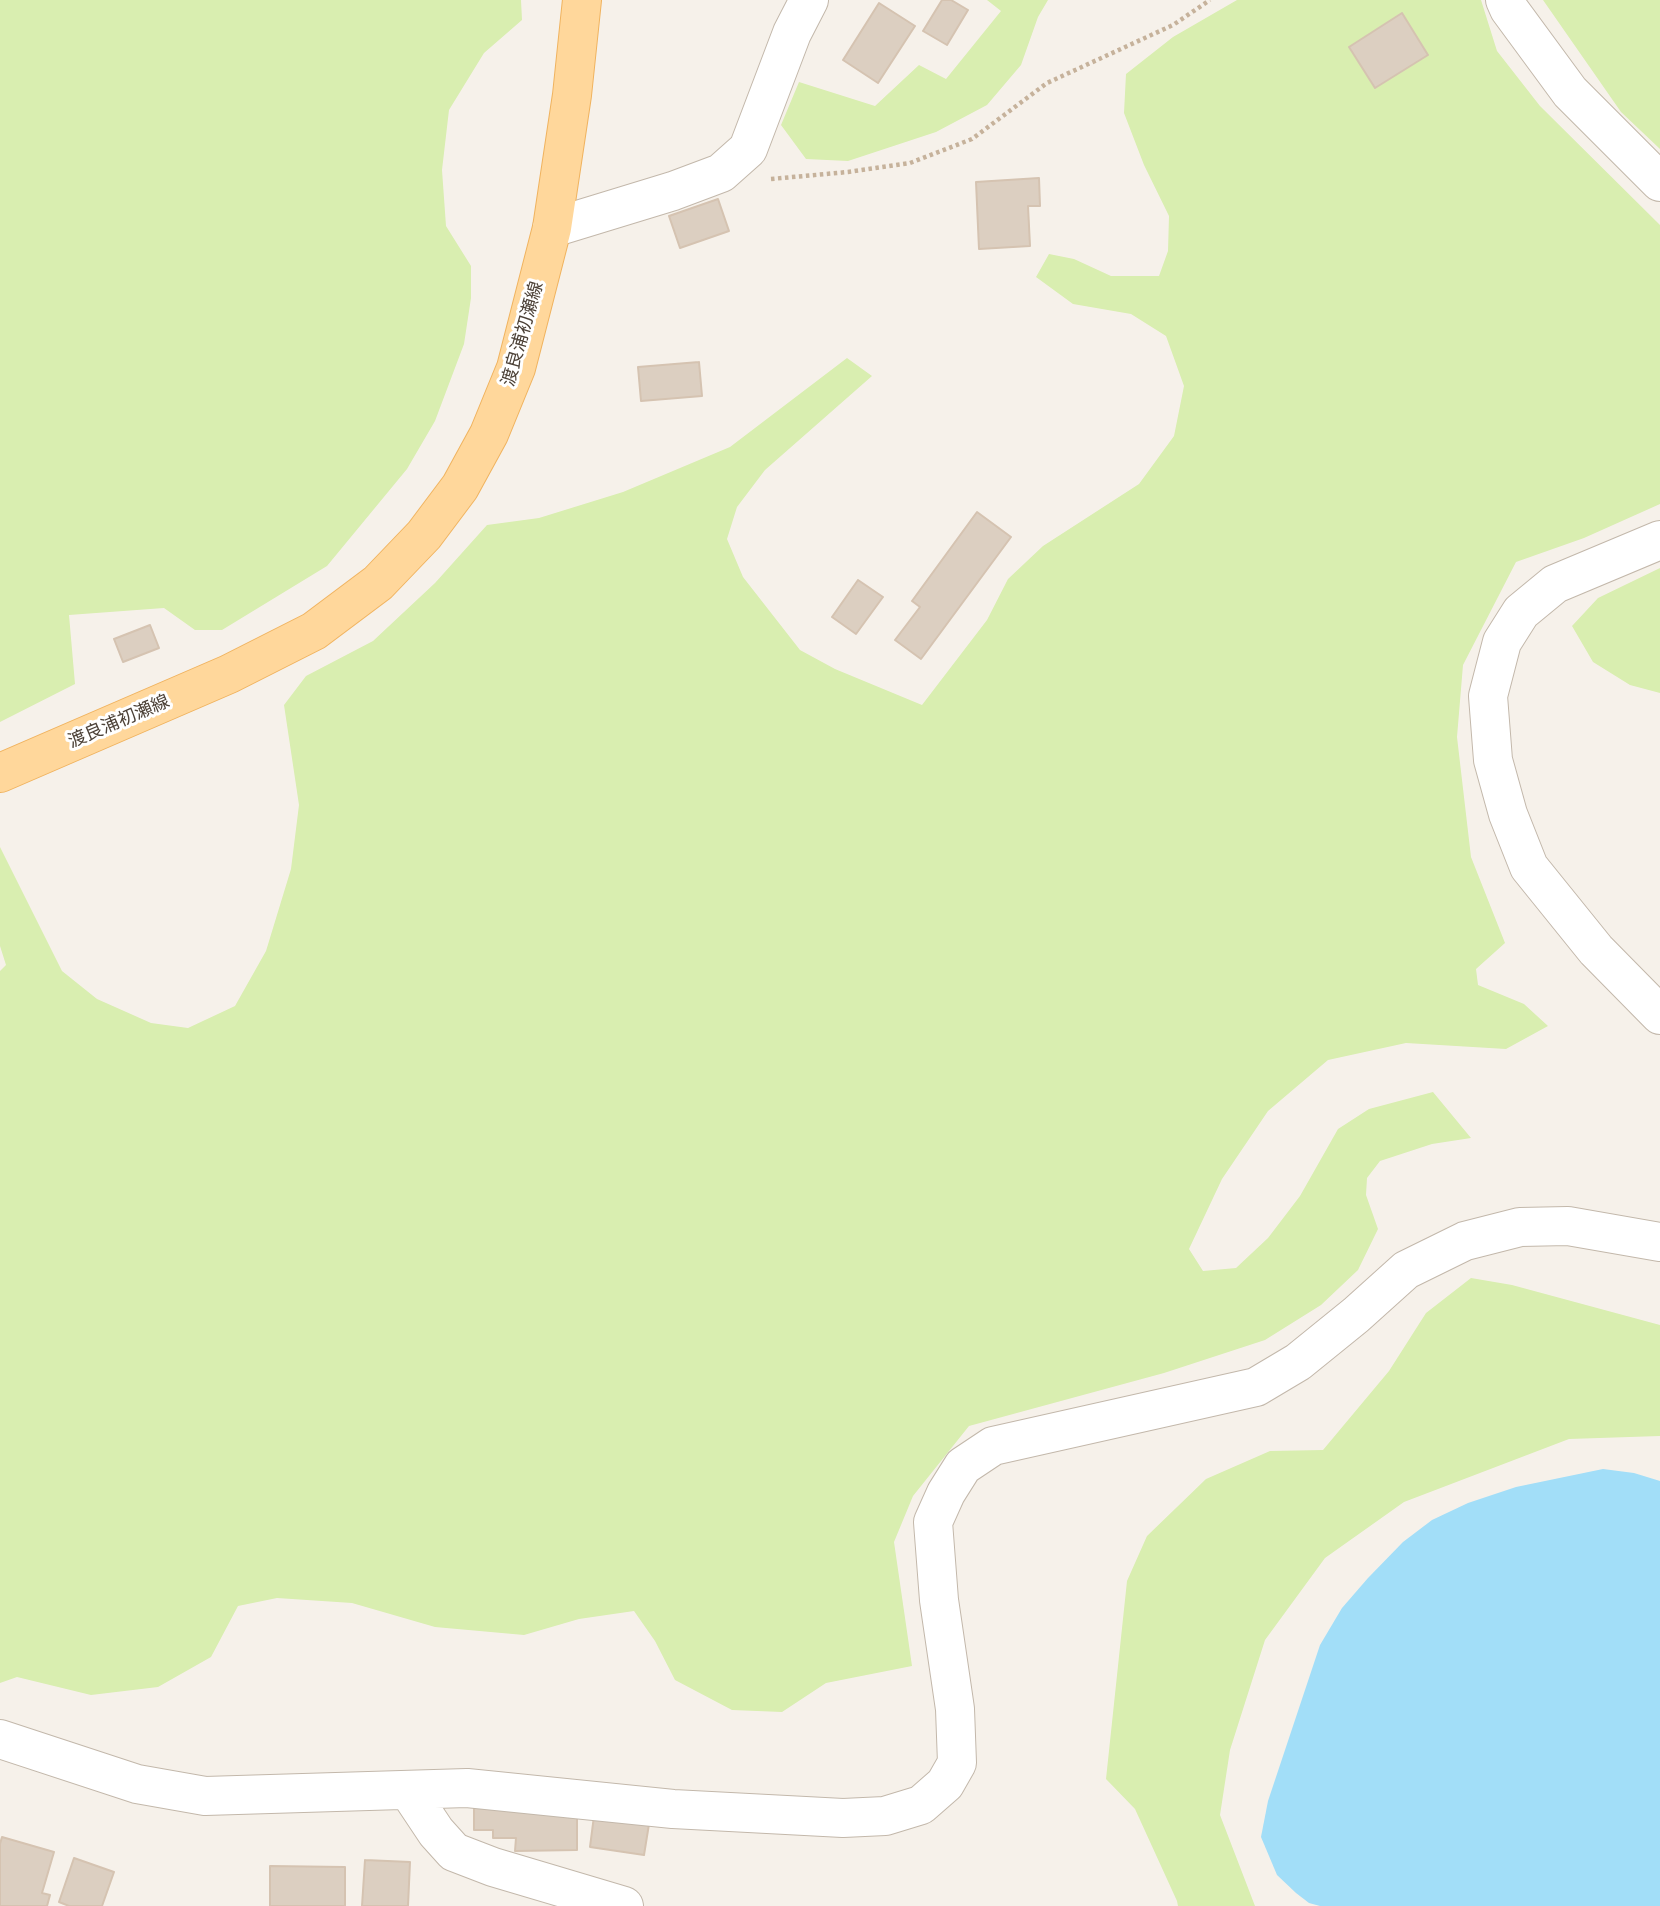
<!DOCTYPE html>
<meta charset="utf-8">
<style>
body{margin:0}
canvas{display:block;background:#f6f1ea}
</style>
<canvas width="1660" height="1906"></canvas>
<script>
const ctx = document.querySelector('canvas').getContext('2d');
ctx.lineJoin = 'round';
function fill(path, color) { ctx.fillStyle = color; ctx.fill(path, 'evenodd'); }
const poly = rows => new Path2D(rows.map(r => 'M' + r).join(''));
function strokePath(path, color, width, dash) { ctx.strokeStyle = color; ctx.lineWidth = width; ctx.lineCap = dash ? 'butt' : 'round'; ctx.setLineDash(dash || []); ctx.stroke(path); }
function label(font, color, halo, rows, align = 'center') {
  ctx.font = font + ' Arial,"Noto Sans JP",sans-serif'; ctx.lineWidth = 6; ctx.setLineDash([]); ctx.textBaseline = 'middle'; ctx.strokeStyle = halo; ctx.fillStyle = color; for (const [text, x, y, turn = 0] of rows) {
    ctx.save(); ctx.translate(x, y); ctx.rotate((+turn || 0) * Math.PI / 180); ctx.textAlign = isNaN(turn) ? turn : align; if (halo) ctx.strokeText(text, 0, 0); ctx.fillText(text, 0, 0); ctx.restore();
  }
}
const green = poly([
 [0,0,521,0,522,20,484,53,449,110,442,170,446,226,471,266,471,298,464,344,435,421,407,469,327,566,222,630,195,630,164,608,69,615,75,684,0,722],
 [987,0,1048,0,1038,17,1021,65,987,105,936,132,848,161,806,159,781,125,799,82,875,106,919,65,946,79,1001,11],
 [1237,0,1481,0,1497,51,1540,106,1660,225,1660,504,1584,538,1516,562,1463,665,1457,737,1471,857,1505,943,1476,969,1478,985,1524,1004,1548,1026,1506,1049,1406,1043,1328,1060,1268,1111,1222,1179,1189,1249,1203,1271,1236,1268,1268,1238,1300,1196,1338,1129,1369,1109,1433,1092,1471,1138,1432,1144,1380,1161,1367,1178,1366,1195,1378,1229,1358,1270,1321,1305,1265,1340,1164,1373,969,1426,913,1496,894,1542,912,1666,826,1683,782,1712,732,1710,675,1680,655,1641,634,1611,579,1619,524,1635,435,1627,352,1603,277,1598,238,1606,211,1657,158,1687,91,1695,17,1677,0,1683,0,971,6,965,0,946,0,847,62,971,97,999,151,1023,188,1028,235,1006,266,951,291,869,299,805,284,705,306,676,373,641,435,583,487,525,539,518,623,492,730,447,847,358,872,376,765,470,737,507,727,539,743,577,800,650,835,669,922,705,987,620,1008,579,1043,546,1139,484,1174,436,1184,386,1166,336,1131,314,1073,304,1036,277,1049,254,1074,259,1111,276,1159,276,1168,251,1169,216,1144,165,1124,113,1126,74,1173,37],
 [1543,0,1660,0,1660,149,1621,112],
 [1660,568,1660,693,1630,685,1593,662,1572,626,1598,598],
 [1471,1278,1512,1285,1660,1325,1660,1436,1569,1439,1404,1502,1325,1558,1265,1640,1230,1750,1220,1815,1255,1906,1178,1906,1177,1901,1135,1809,1106,1779,1127,1581,1147,1536,1206,1479,1270,1451,1323,1450,1389,1371,1426,1313]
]);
const water = poly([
 [1603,1469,1634,1473,1660,1481,1660,1906,1320,1906,1309,1903,1296,1893,1277,1875,1261,1837,1268,1801,1320,1645,1342,1608,1368,1578,1403,1542,1432,1520,1468,1503,1516,1487]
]);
const building = poly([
 [942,0,951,0,968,10,947,45,923,31,942,0],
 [879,3,915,26,878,83,843,60,879,3],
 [1402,13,1428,55,1375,88,1349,47,1402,13],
 [1039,178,1040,206,1028,206,1030,246,979,249,976,182,1039,178],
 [718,199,729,231,680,248,669,216,718,199],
 [699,362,702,396,641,401,638,367,699,362],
 [977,512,1011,537,921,659,895,640,920,607,912,601,977,512],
 [858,580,883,597,856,634,832,617,858,580],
 [150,625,159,648,123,662,114,639,150,625],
 [474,1808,577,1808,577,1850,515,1851,516,1838,493,1838,493,1830,474,1830,474,1808],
 [594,1816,649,1824,644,1855,590,1847,594,1816],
 [2,1837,54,1852,42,1893,50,1895,47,1906,0,1906,0,1844,2,1837],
 [74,1858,114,1872,102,1906,69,1906,59,1902,74,1858],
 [365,1860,410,1862,408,1906,362,1906,365,1860],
 [270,1866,345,1867,345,1906,270,1906,270,1866]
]);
const path = poly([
 [771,179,848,172,910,163,972,139,1047,83,1173,25,1210,0]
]);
const minor = poly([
 [1505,0,1509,9,1570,92,1660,182],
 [552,228,673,191,721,173,748,149,792,33,809,0],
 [1660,540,1555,584,1521,612,1502,642,1488,696,1493,760,1508,814,1529,867,1596,950,1660,1015],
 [0,1739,137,1784,205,1796,467,1788,673,1809,843,1818,885,1816,921,1805,945,1784,957,1763,955,1709,939,1600,933,1522,946,1493,963,1466,993,1446,1256,1387,1298,1362,1356,1315,1406,1270,1465,1241,1520,1227,1568,1226,1660,1242],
 [408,1790,436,1832,454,1852,493,1867,624,1906]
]);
const major = poly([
 [0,773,229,674,314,631,378,583,424,535,460,487,489,434,516,368,552,228,572,95,582,0]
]);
const streetNames = [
 ["渡良浦初瀬線",523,334,-74],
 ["渡良浦初瀬線",119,722,-23]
];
fill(green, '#d9eeb0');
fill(water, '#a2def8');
fill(building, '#dccfc1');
strokePath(building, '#d5c3b1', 2);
strokePath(minor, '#c3b8ab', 40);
strokePath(major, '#f0b35f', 40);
strokePath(path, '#c6b29b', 4.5, [3.5, 3.5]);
strokePath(minor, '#fff', 38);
strokePath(major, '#ffd79b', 38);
label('18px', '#4c4137', '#fff', streetNames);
</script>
